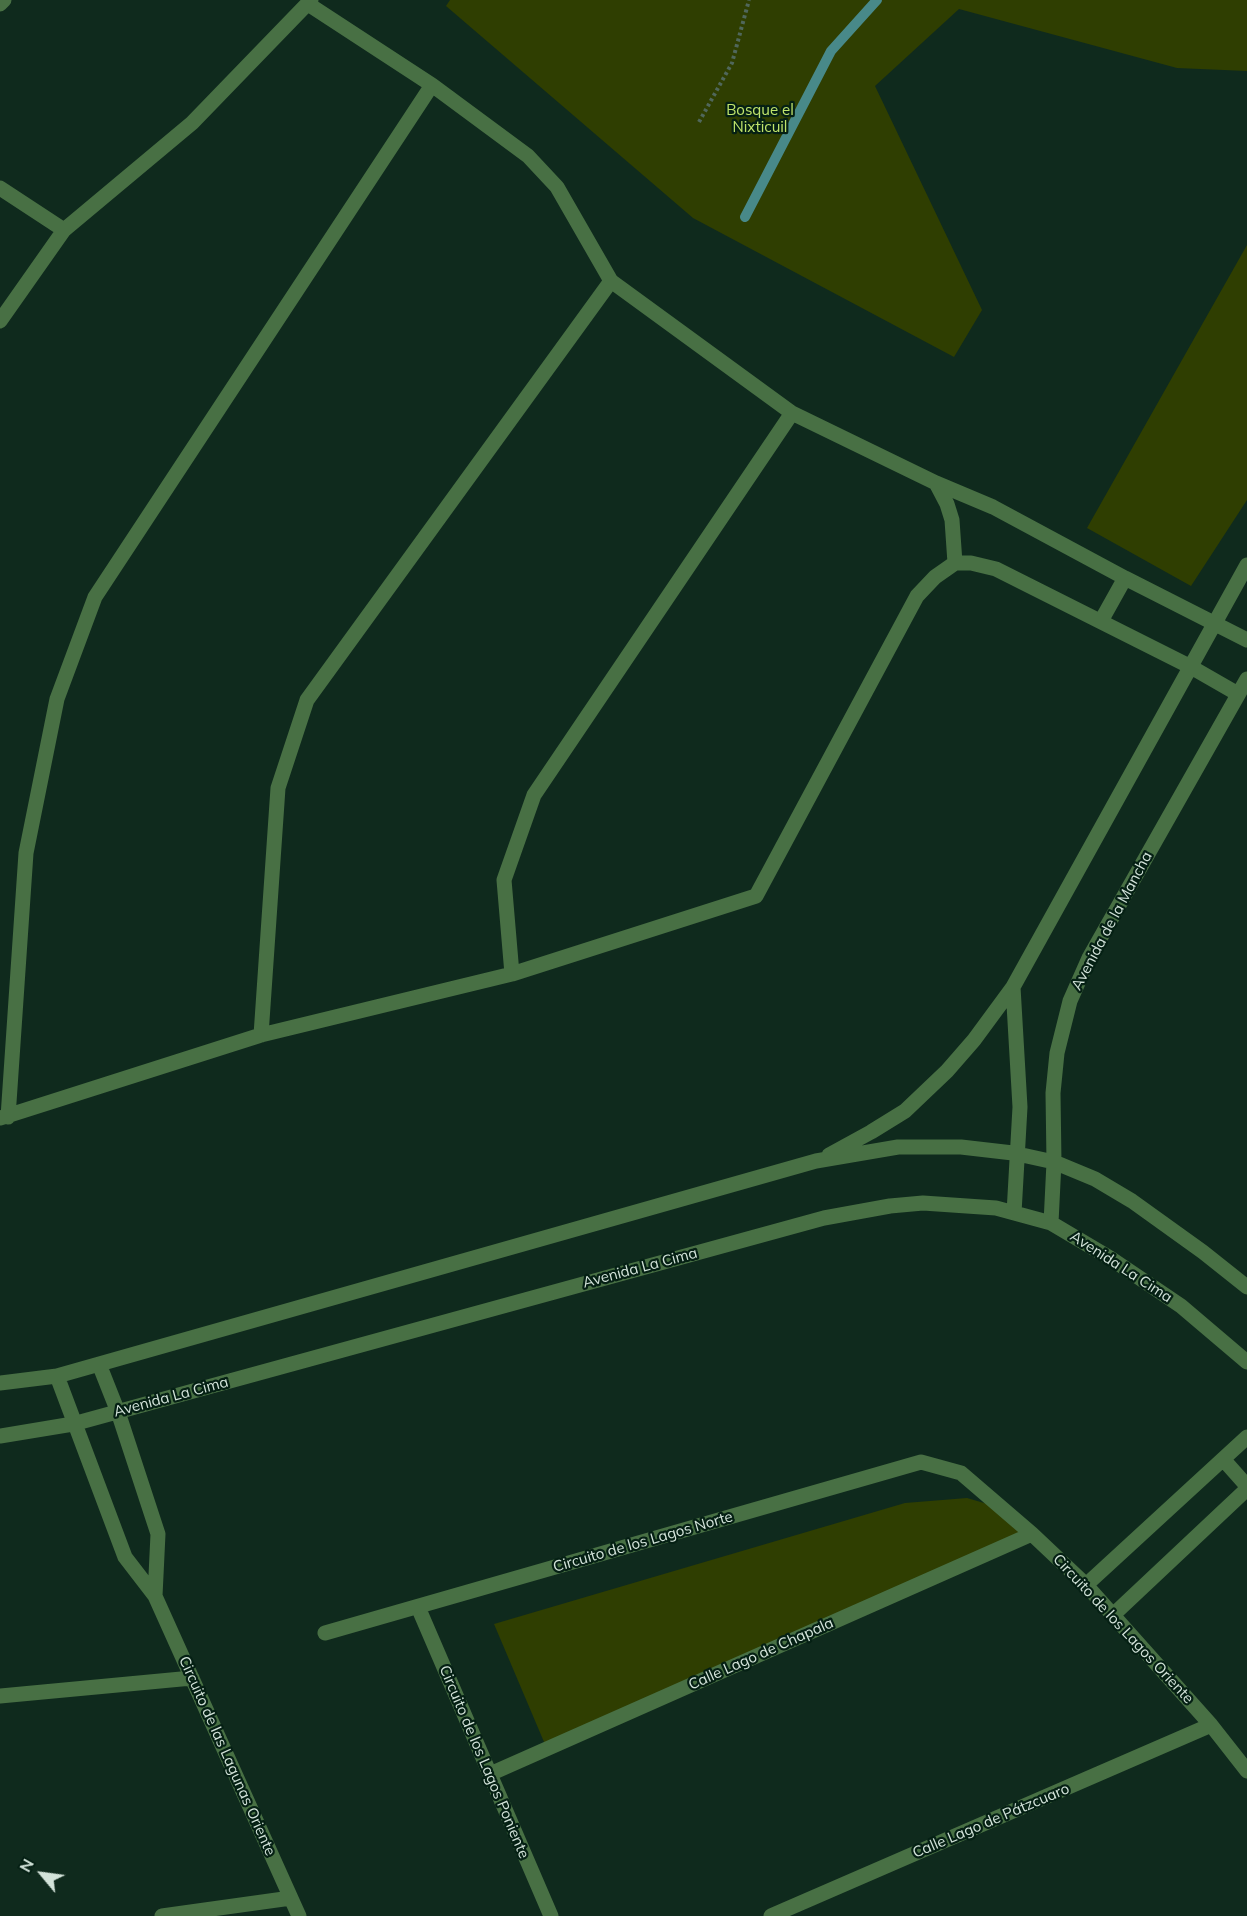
<!DOCTYPE html>
<meta charset="utf-8">
<style>
body{margin:0}
#map{position:relative;width:1247px;height:1916px;overflow:hidden;background:#0f2a1d;font-family:Mulish,sans-serif}
canvas{display:block}
.north{position:absolute;left:12px;top:1844px;width:60px;height:60px;-webkit-text-stroke:4px #052014;paint-order:stroke;rotate:299deg;font-size:16px;font-weight:700;line-height:24px;text-align:center;color:#d3e3da}
.north::after{content:'';display:block;margin:auto;width:21px;height:27px;background:#d3e3da;clip-path:polygon(50% 0,100% 100%,50% 72%,0 100%)}
</style>
<div id="map">
<canvas width="1247" height="1916"></canvas>
<div class="north">N</div>
</div>
<script>
const ctx = document.querySelector('canvas').getContext('2d');
ctx.lineJoin = 'round';
function fill(path, color) { ctx.fillStyle = color; ctx.fill(path, 'evenodd'); }
const poly = rows => new Path2D(rows.map(r => 'M' + r).join(''));
function strokePath(path, color, width, dash) { ctx.strokeStyle = color; ctx.lineWidth = width; ctx.lineCap = dash ? 'butt' : 'round'; ctx.setLineDash(dash || []); ctx.stroke(path); }
function label(font, color, halo, rows, align = 'center') {
  ctx.font = font + ' Mulish,sans-serif'; ctx.lineWidth = 4.5; ctx.setLineDash([]); ctx.textBaseline = 'middle'; ctx.strokeStyle = halo; ctx.fillStyle = color; for (const [text, x, y, turn = 0] of rows) {
    ctx.save(); ctx.translate(x, y); ctx.rotate((+turn || 0) * Math.PI / 180); ctx.textAlign = isNaN(turn) ? turn : align; if (halo) ctx.strokeText(text, 0, 0); ctx.fillText(text, 0, 0); ctx.restore();
  }
}
const green = poly([
 [450,0,1247,0,1247,71,1177,68,959,9,875,86,982,310,954,357,693,218,446,6],
 [1247,245,1247,500,1191,586,1087,528],
 [967,1498,1001,1508,1032,1534,547,1749,494,1624,905,1503]
]);
const stream = poly([
 [745,217,831,51,877,0]
]);
const path = poly([
 [699,122,732,63,749,0]
]);
const minor = poly([
 [0,4,4,0],
 [308,4,432,85,528,156,557,187,611,281,792,413,936,483,993,507,1125,578,1247,640],
 [0,188,64,230],
 [0,321,64,230,192,123,311,0],
 [936,483,947,504,952,520,955,563],
 [1101,621,1125,578],
 [512,974,504,880,534,795,792,413],
 [1013,987,1020,1107,1014,1213],
 [261,1035,278,788,307,700,611,281],
 [8,1117,26,853,57,699,95,597,432,85],
 [0,1118,261,1035,512,974,756,896,917,596,935,577,955,563,971,563,996,569,1191,667,1238,694],
 [829,1155,871,1132,905,1111,947,1071,974,1040,1013,987,1247,565],
 [1051,1223,1054,1162,1053,1093,1057,1053,1070,1001,1089,958,1247,679],
 [99,1364,118,1412,158,1534,155,1596],
 [57,1376,125,1557,155,1596,299,1916],
 [0,1383,57,1376,816,1161,898,1147,961,1147,1013,1153,1054,1162,1095,1179,1132,1201,1203,1252,1247,1287],
 [0,1436,73,1424,824,1218,890,1206,923,1203,996,1208,1051,1223,1110,1258,1181,1306,1247,1362],
 [1223,1459,1247,1486],
 [1086,1585,1247,1437],
 [418,1607,551,1916],
 [1113,1615,1247,1489],
 [325,1633,921,1462,961,1473,1032,1534,1086,1585,1211,1725,1247,1771],
 [0,1696,192,1678],
 [490,1774,1032,1534],
 [162,1916,291,1898],
 [771,1916,1211,1725]
]);
const parkNames = [
 ["Bosque el",760,110],
 ["Nixticuil",760,127]
];
const streetNames = [
 ["Avenida de la Mancha",1112,921,-62],
 ["Avenida La Cima",1121,1267,33],
 ["Avenida La Cima",640,1268,-15],
 ["Avenida La Cima",171,1397,-15],
 ["Circuito de los Lagos Norte",643,1542,-16],
 ["Circuito de los Lagos Oriente",1123,1629,47],
 ["Calle Lago de Chapala",761,1654,-24],
 ["Circuito de las Lagunas Oriente",227,1756,66],
 ["Circuito de los Lagos Poniente",484,1762,67],
 ["Calle Lago de Pátzcuaro",991,1821,-23]
];
fill(green, '#2f3e01');
strokePath(stream, '#488989', 10);
strokePath(path, '#50675b', 4, [3, 3]);
strokePath(minor, '#487044', 15);
label('15px', '#c0e46b', '#052014', parkNames);
label('15px', '#d3e3da', '#052014', streetNames);
</script>
